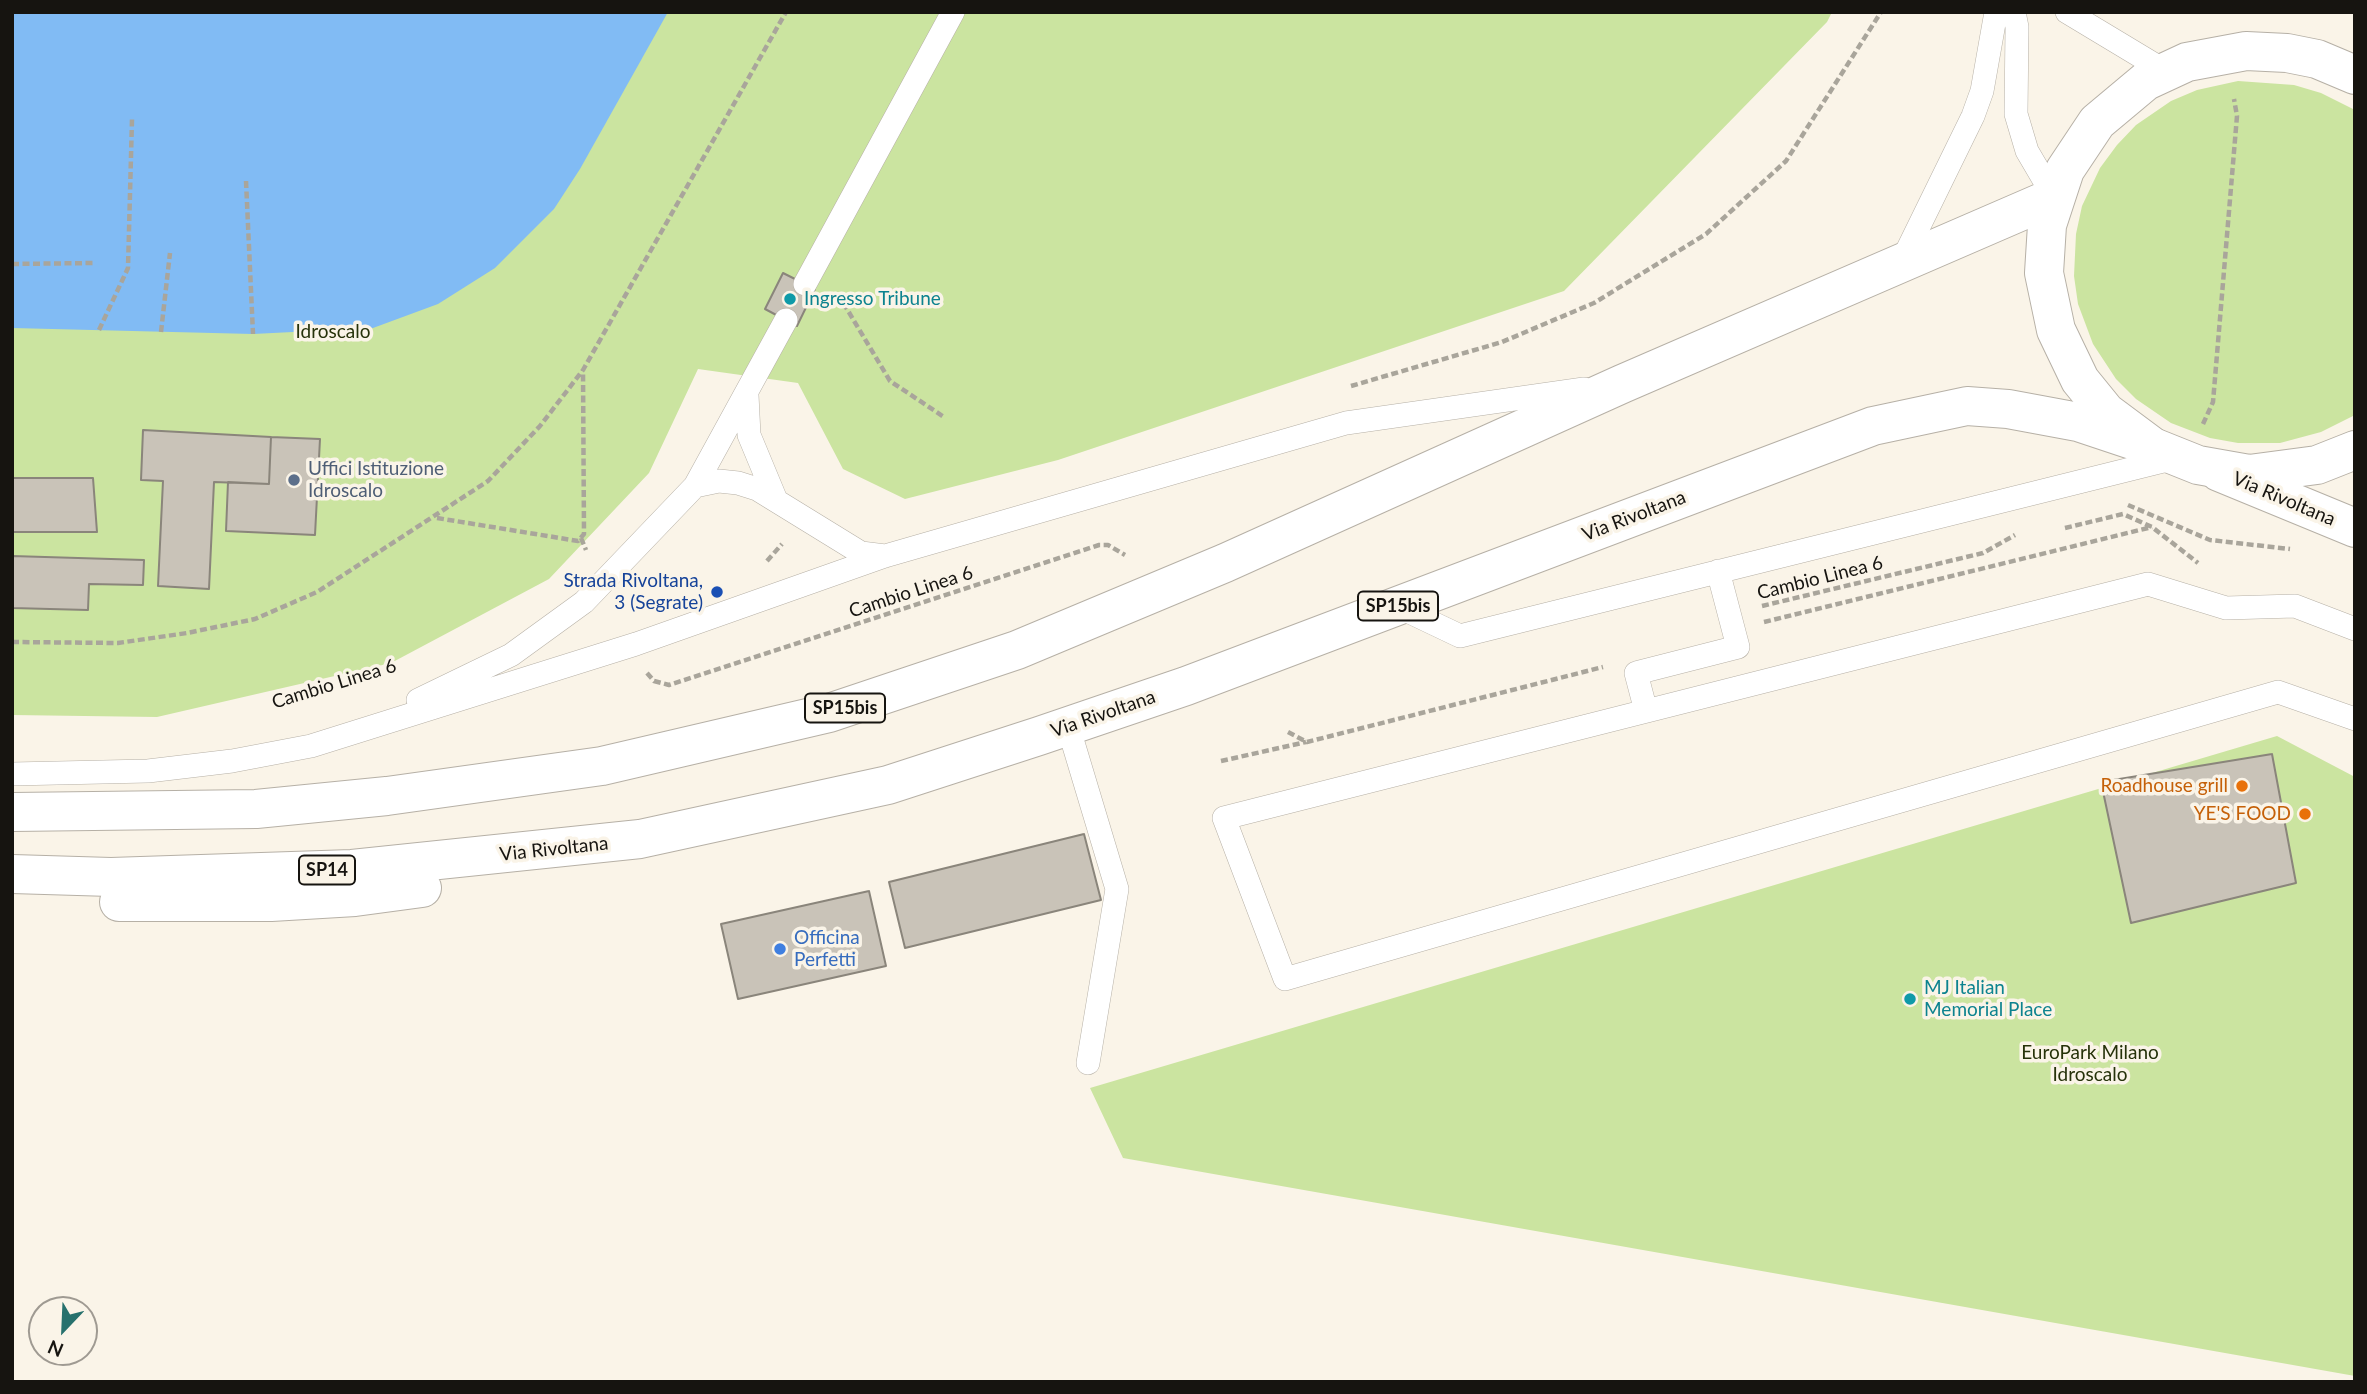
<!DOCTYPE html>
<style>
body{margin:0}
#map{position:relative;width:2367px;height:1394px;overflow:hidden;background:#faf4e8;font-family:Lato,sans-serif}
canvas{display:block}
.frame{position:absolute;inset:0;border:14px solid #161410;pointer-events:none}
.north{position:absolute;left:28px;top:1296px;width:70px;height:70px;box-sizing:border-box;background:#faf4e8;border:2px solid #9f9a92;border-radius:50%;rotate:203deg;font-size:19px;font-weight:700;line-height:28px;text-align:center;color:#161410}
.north::after{content:'';display:block;margin:auto;width:24px;height:32px;background:#27716d;clip-path:polygon(50% 0,100% 100%,50% 72%,0 100%)}
</style>
<div id="map">
<canvas width="2367" height="1394"></canvas>
<div class="frame"></div>
<div class="north">N</div>
</div>
<script>
const ctx = document.querySelector('canvas').getContext('2d');
ctx.lineJoin = 'round';
function fill(path, color) { ctx.fillStyle = color; ctx.fill(path, 'evenodd'); }
const poly = rows => new Path2D(rows.map(r => 'M' + r).join(''));
function strokePath(path, color, width, dash) { ctx.strokeStyle = color; ctx.lineWidth = width; ctx.lineCap = dash ? 'butt' : 'round'; ctx.setLineDash(dash || []); ctx.stroke(path); }
function label(font, color, halo, rows, align = 'center') {
  ctx.font = font + ' Lato,sans-serif'; ctx.lineWidth = 7; ctx.setLineDash([]); ctx.textBaseline = 'middle'; ctx.strokeStyle = halo; ctx.fillStyle = color; for (const [text, x, y, turn = 0] of rows) {
    ctx.save(); ctx.translate(x, y); ctx.rotate((+turn || 0) * Math.PI / 180); ctx.textAlign = isNaN(turn) ? turn : align; if (halo) ctx.strokeText(text, 0, 0); ctx.fillText(text, 0, 0); ctx.restore();
  }
}
const green = poly([
 [12,12,1832,12,1827,22,1564,291,1058,460,905,499,843,469,798,383,698,369,649,473,549,579,391,663,157,717,12,715],
 [2238,81,2294,85,2321,93,2355,110,2355,415,2321,432,2280,443,2238,443,2210,438,2171,423,2136,399,2116,379,2093,344,2078,304,2074,276,2076,234,2082,206,2100,168,2117,145,2136,125,2171,101,2197,90],
 [2277,736,2355,777,2355,1376,1123,1158,1090,1088]
]);
const water = poly([
 [12,12,668,12,580,169,554,209,495,268,438,304,373,328,253,334,12,328]
]);
const building = poly([
 [783,273,815,289,797,326,765,309,783,273],
 [143,430,271,437,269,484,214,482,209,589,158,586,163,481,141,480,143,430],
 [271,437,320,439,315,535,226,531,228,482,269,484,271,437],
 [12,478,93,478,97,532,12,532,12,478],
 [12,556,144,560,143,585,89,584,88,610,12,608,12,556],
 [2272,754,2296,883,2131,923,2101,782,2272,754],
 [1084,834,1101,900,905,948,889,882,1084,834],
 [869,891,886,966,738,999,721,924,869,891]
]);
const path = poly([
 [246,181,253,334],
 [12,264,94,263],
 [838,294,890,381,944,417],
 [99,330,128,268,132,119],
 [161,332,170,253],
 [1351,386,1502,342,1594,303,1706,234,1786,161,1881,12],
 [2203,424,2213,402,2237,116,2234,99],
 [2128,505,2210,540,2290,549],
 [437,518,578,541,584,534,583,370],
 [2065,528,2123,514,2152,527,2198,563],
 [581,538,586,550],
 [767,561,782,544],
 [1762,606,1983,553,2015,535],
 [1764,622,2152,527],
 [12,642,118,643,187,633,255,619,317,592,488,481,540,426,583,370,786,12],
 [647,673,654,681,669,685,1099,545,1108,545,1125,555],
 [1288,732,1307,742,1603,667],
 [1221,761,1306,742]
]);
const service = poly([
 [2014,12,2017,27,2016,114,2027,151,2054,197],
 [2067,12,2165,71],
 [1901,263,1973,116,1982,91,1996,12],
 [805,284,953,12],
 [747,395,749,435,776,500],
 [695,486,786,320],
 [1397,606,1460,636,2175,458],
 [2355,629,2295,606,2226,608,2148,584,1224,818,1285,979,2278,692,2355,719],
 [418,700,511,655,584,602,695,486,719,481,738,483,757,489,861,553,885,556],
 [1646,711,1636,673,1738,647,1718,571],
 [1068,726,1117,889,1088,1063],
 [12,774,148,771,232,761,311,746,636,644,885,556,1346,423,1584,389]
]);
const tertiary = poly([
 [2219,472,2355,528]
]);
const primary = poly([
 [2355,75,2317,59,2287,53,2246,51,2187,62,2146,81,2097,122,2065,170,2047,225,2044,273,2056,330,2080,380,2106,412,2153,447,2198,465,2249,474,2317,465,2355,450]
]);
const trunk = poly([
 [12,812,256,809,387,796,602,766,829,713,1017,650,1225,563,1622,384,2054,197],
 [12,874,111,877,352,869,640,839,888,785,1039,736,1186,686,1873,426,1967,406,2008,409,2078,422,2153,447],
 [119,902,271,902,355,897,422,888]
]);
const markers = [
 [790,299,7,"#0f9aa8"],
 [294,480,7,"#5c6f8a"],
 [717,592,7,"#1a4fb4"],
 [2242,786,7,"#e8710a"],
 [2305,814,7,"#e8710a"],
 [780,949,7,"#3f7fe0"],
 [1910,999,7,"#0f9aa8"]
];
const shields = [
 [1398,606,80],
 [845,708,80],
 [327,870,56]
];
const shieldNames = [
 ["SP15bis",1398,606],
 ["SP15bis",845,708],
 ["SP14",327,870]
];
const cultureNames = [
 ["Ingresso Tribune",804,299],
 ["MJ Italian",1924,988],
 ["Memorial Place",1924,1010]
];
const parkNames = [
 ["Idroscalo",333,332],
 ["EuroPark Milano",2090,1053],
 ["Idroscalo",2090,1075]
];
const serviceNames = [
 ["Uffici Istituzione",308,469],
 ["Idroscalo",308,491]
];
const streetNames = [
 ["Via Rivoltana",2284,499,23],
 ["Via Rivoltana",1634,516,-21],
 ["Cambio Linea 6",1820,578,-14],
 ["Cambio Linea 6",911,592,-18],
 ["Cambio Linea 6",334,684,-17],
 ["Via Rivoltana",1103,714,-19],
 ["Via Rivoltana",554,849,-6]
];
const transitNames = [
 ["Strada Rivoltana,",703,581],
 ["3 (Segrate)",703,603]
];
const foodNames = [
 ["Roadhouse grill",2228,786],
 ["YE'S FOOD",2291,814]
];
const shopNames = [
 ["Officina",794,938],
 ["Perfetti",794,960]
];
fill(green, '#cbe4a0');
fill(water, '#81bbf4');
fill(building, '#c9c3b8');
strokePath(building, '#8a857b', 2);
strokePath(service, '#b6b0a6', 24);
strokePath(tertiary, '#b6b0a6', 40);
strokePath(primary, '#b6b0a6', 40);
strokePath(trunk, '#b6b0a6', 40);
strokePath(path, '#a9a59b', 4.5, [7, 3.5]);
strokePath(service, '#fff', 23);
strokePath(tertiary, '#fff', 38);
strokePath(primary, '#fff', 38);
strokePath(trunk, '#fff', 38);
for (const [x, y, r, color] of markers) { const dot = new Path2D(); dot.arc(x, y, r, 0, 2 * Math.PI); ctx.fillStyle = color; ctx.fill(dot); strokePath(dot, '#faf4e8', 2.5); }
for (const [x, y, w] of shields) { const box = new Path2D(); box.roundRect(x - w / 2, y - 14.5, w, 29, 5); ctx.fillStyle = '#faf4e8'; ctx.fill(box); strokePath(box, '#161410', 2); }
label('bold 18px', '#161410', null, shieldNames);
label('19px', '#0d838f', '#faf4e8', cultureNames, 'left');
label('19px', '#26320a', '#faf4e8', parkNames);
label('19px', '#4e5e75', '#faf4e8', serviceNames, 'left');
label('19px', '#161410', '#faf4e8', streetNames);
label('19px', '#164399', '#faf4e8', transitNames, 'right');
label('19px', '#c56008', '#faf4e8', foodNames, 'right');
label('19px', '#366cbe', '#faf4e8', shopNames, 'left');
</script>
